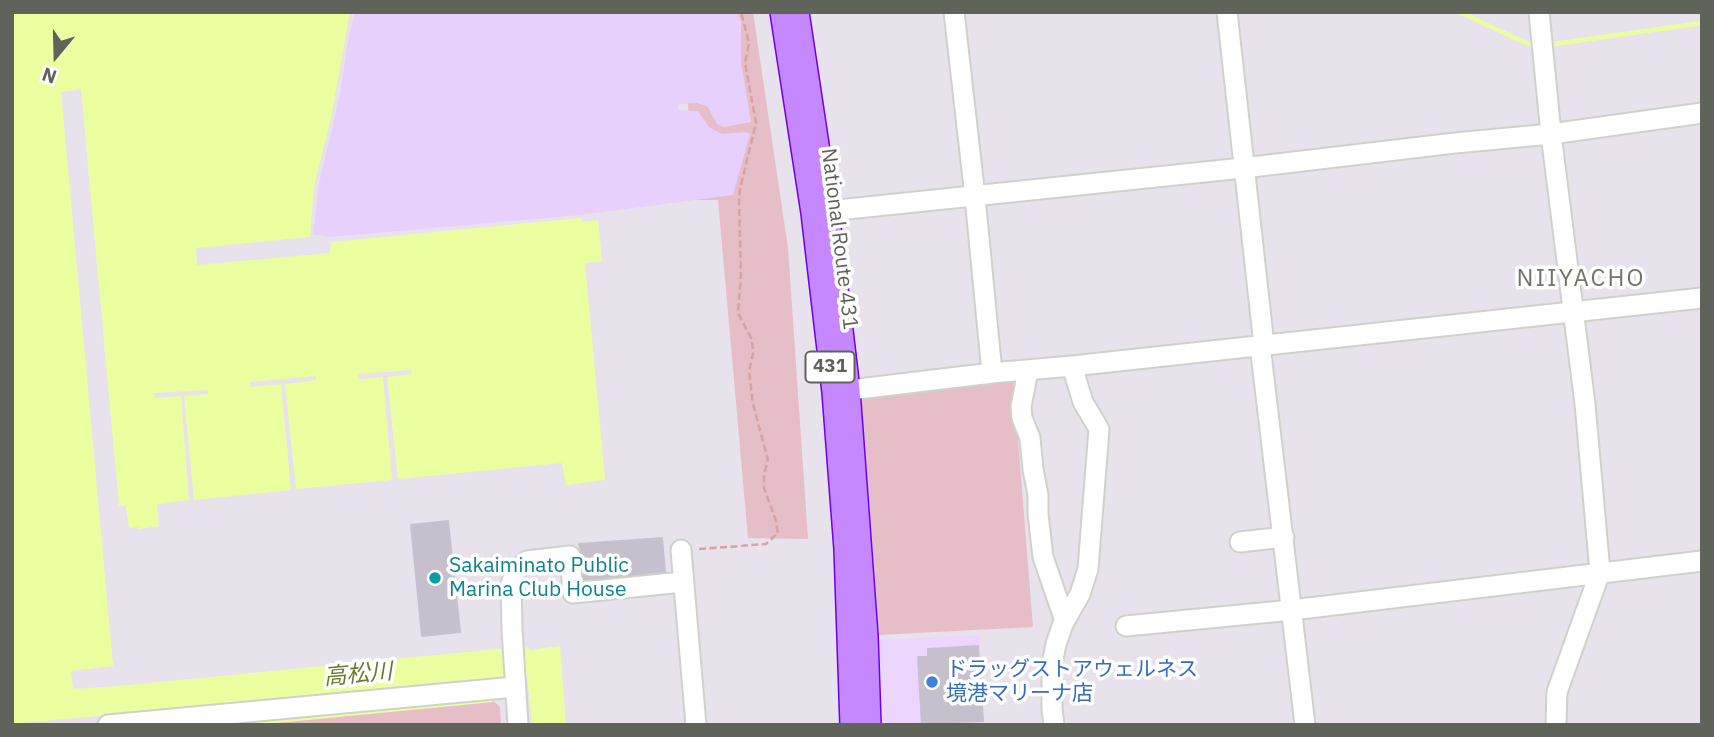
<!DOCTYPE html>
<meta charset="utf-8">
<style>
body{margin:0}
#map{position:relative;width:1714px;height:737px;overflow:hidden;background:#e8e2ed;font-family:"IBM Plex Sans",sans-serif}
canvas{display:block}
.frame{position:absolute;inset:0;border:14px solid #60635a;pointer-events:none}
.north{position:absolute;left:21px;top:21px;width:70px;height:70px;-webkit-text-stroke:5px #fff;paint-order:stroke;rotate:199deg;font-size:19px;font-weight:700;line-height:28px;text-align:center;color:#60635a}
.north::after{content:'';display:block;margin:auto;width:24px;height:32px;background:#60635a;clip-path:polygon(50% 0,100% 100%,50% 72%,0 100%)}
</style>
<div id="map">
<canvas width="1714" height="737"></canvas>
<div class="frame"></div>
<div class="north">N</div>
</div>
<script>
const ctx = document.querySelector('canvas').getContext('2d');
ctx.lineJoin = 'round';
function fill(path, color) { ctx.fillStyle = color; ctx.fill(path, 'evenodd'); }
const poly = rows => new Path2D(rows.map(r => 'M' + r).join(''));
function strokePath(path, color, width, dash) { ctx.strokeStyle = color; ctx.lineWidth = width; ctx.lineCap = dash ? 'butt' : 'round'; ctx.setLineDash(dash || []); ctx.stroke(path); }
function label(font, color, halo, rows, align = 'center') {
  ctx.font = font + ' "IBM Plex Sans","Noto Sans JP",sans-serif'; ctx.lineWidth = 7; ctx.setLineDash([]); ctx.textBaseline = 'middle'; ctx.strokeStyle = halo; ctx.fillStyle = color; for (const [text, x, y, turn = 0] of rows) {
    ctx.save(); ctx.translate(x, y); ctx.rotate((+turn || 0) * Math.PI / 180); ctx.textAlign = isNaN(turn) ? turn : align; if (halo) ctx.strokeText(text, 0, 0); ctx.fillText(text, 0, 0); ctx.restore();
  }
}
const commercial = poly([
 [979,635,984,725,883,725,879,640]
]);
const green = poly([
 [681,12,753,12,788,248,808,539,748,538,718,200,695,200],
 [1013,377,1033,627,879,635,861,395],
 [490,698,500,707,501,725,199,725]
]);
const sand = poly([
 [355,12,737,12,741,21,741,62,751,122,724,127,717,124,708,107,697,103,679,104,678,110,698,111,709,127,722,134,746,132,750,134,733,195,580,215,330,237,313,234,319,184,340,94,348,41]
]);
const water = poly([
 [12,12,350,12,331,118,314,186,310,237,196,248,197,265,330,253,331,242,581,218,582,222,598,220,602,261,585,263,605,480,566,485,562,463,398,479,387,377,412,374,411,370,358,374,359,379,383,377,392,480,296,489,285,384,316,380,316,376,250,382,250,387,281,384,291,490,194,500,184,396,208,394,208,390,154,393,155,398,181,396,189,500,157,504,159,526,139,529,138,527,129,528,126,506,119,506,81,89,61,92,113,666,71,671,73,689,118,686,498,649,528,647,529,650,560,646,566,725,532,725,527,676,12,724]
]);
const stream = poly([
 [1460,12,1517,39,1538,47],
 [1547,45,1702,23],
 [232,725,491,700]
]);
const building = poly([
 [448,521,460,632,422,636,411,525,448,521],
 [662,538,665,572,584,580,582,555,579,544,662,538],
 [978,646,983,721,955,722,955,725,922,725,918,657,928,657,928,649,978,646]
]);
const path = poly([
 [699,549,766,544,778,533,775,518,764,488,764,474,768,460,753,404,749,371,753,354,752,340,738,313,741,274,739,201,740,189,756,123,745,63,749,43,741,12]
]);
const minor = poly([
 [954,12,975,197,992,373],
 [1227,12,1264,345],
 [1539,12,1551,134,1585,404,1600,572,1557,692,1556,725],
 [828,211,1243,168,1455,143,1551,134,1702,113],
 [1260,345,1305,725],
 [1028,370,1021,407,1022,418,1030,438,1033,469,1038,495,1038,514,1043,557,1065,621],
 [833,392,992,373,1072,366,1702,298],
 [1240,542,1284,537],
 [681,550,696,725],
 [1126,626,1292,610,1702,561],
 [108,725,515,687],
 [518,725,512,629,511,584,516,571,527,561,570,556,573,593,683,582],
 [1054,725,1052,709,1052,664,1056,644,1063,624,1080,594,1088,569,1099,429,1083,402,1072,366]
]);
const highway = poly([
 [781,12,812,213,833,392,845,549,851,725],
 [798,12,828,211,849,390,867,636,870,725]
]);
const markers = [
 [435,578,7,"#0f9aa8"],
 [932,682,7,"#3f7fe0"]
];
const shields = [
 [830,367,49]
];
const shieldNames = [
 ["431",830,367]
];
const streetNames = [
 ["National Route 431",839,239,83]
];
const cultureNames = [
 ["Sakaiminato Public",449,566],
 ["Marina Club House",449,590]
];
const shopNames = [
 ["ドラッグストアウェルネス",946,670],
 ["境港マリーナ店",946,694]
];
const waterNames = [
 ["高松川",358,675,-5]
];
const quarterNames = [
 ["NIIYACHO",1581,279]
];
fill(commercial, '#ecd6fe');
fill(green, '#e6bec7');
fill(sand, '#e7d0fb');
fill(water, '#ecffa0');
strokePath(stream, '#ecffa0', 4.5);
fill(building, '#c5c0cb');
strokePath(building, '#c8c0d2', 2);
strokePath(minor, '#cfd2cb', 23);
strokePath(highway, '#6d00ef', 24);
strokePath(path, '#d8a2a1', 2.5, [7, 3.5]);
strokePath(minor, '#fff', 19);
strokePath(highway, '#c588fe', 21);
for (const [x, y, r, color] of markers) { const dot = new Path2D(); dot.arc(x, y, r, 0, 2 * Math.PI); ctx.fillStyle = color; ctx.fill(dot); strokePath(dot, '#fff', 2.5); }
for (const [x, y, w] of shields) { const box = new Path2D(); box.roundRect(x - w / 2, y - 15.5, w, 31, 5); ctx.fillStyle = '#fff'; ctx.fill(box); strokePath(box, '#60635a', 2); }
label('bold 19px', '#60635a', null, shieldNames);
label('21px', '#60635a', '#fff', streetNames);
label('21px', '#0d838f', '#fff', cultureNames, 'left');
label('21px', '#366cbe', '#fff', shopNames, 'left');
label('italic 23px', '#677c2e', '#fff', waterNames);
ctx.letterSpacing = '2px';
label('24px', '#72756b', '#fff', quarterNames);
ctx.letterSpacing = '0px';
</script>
